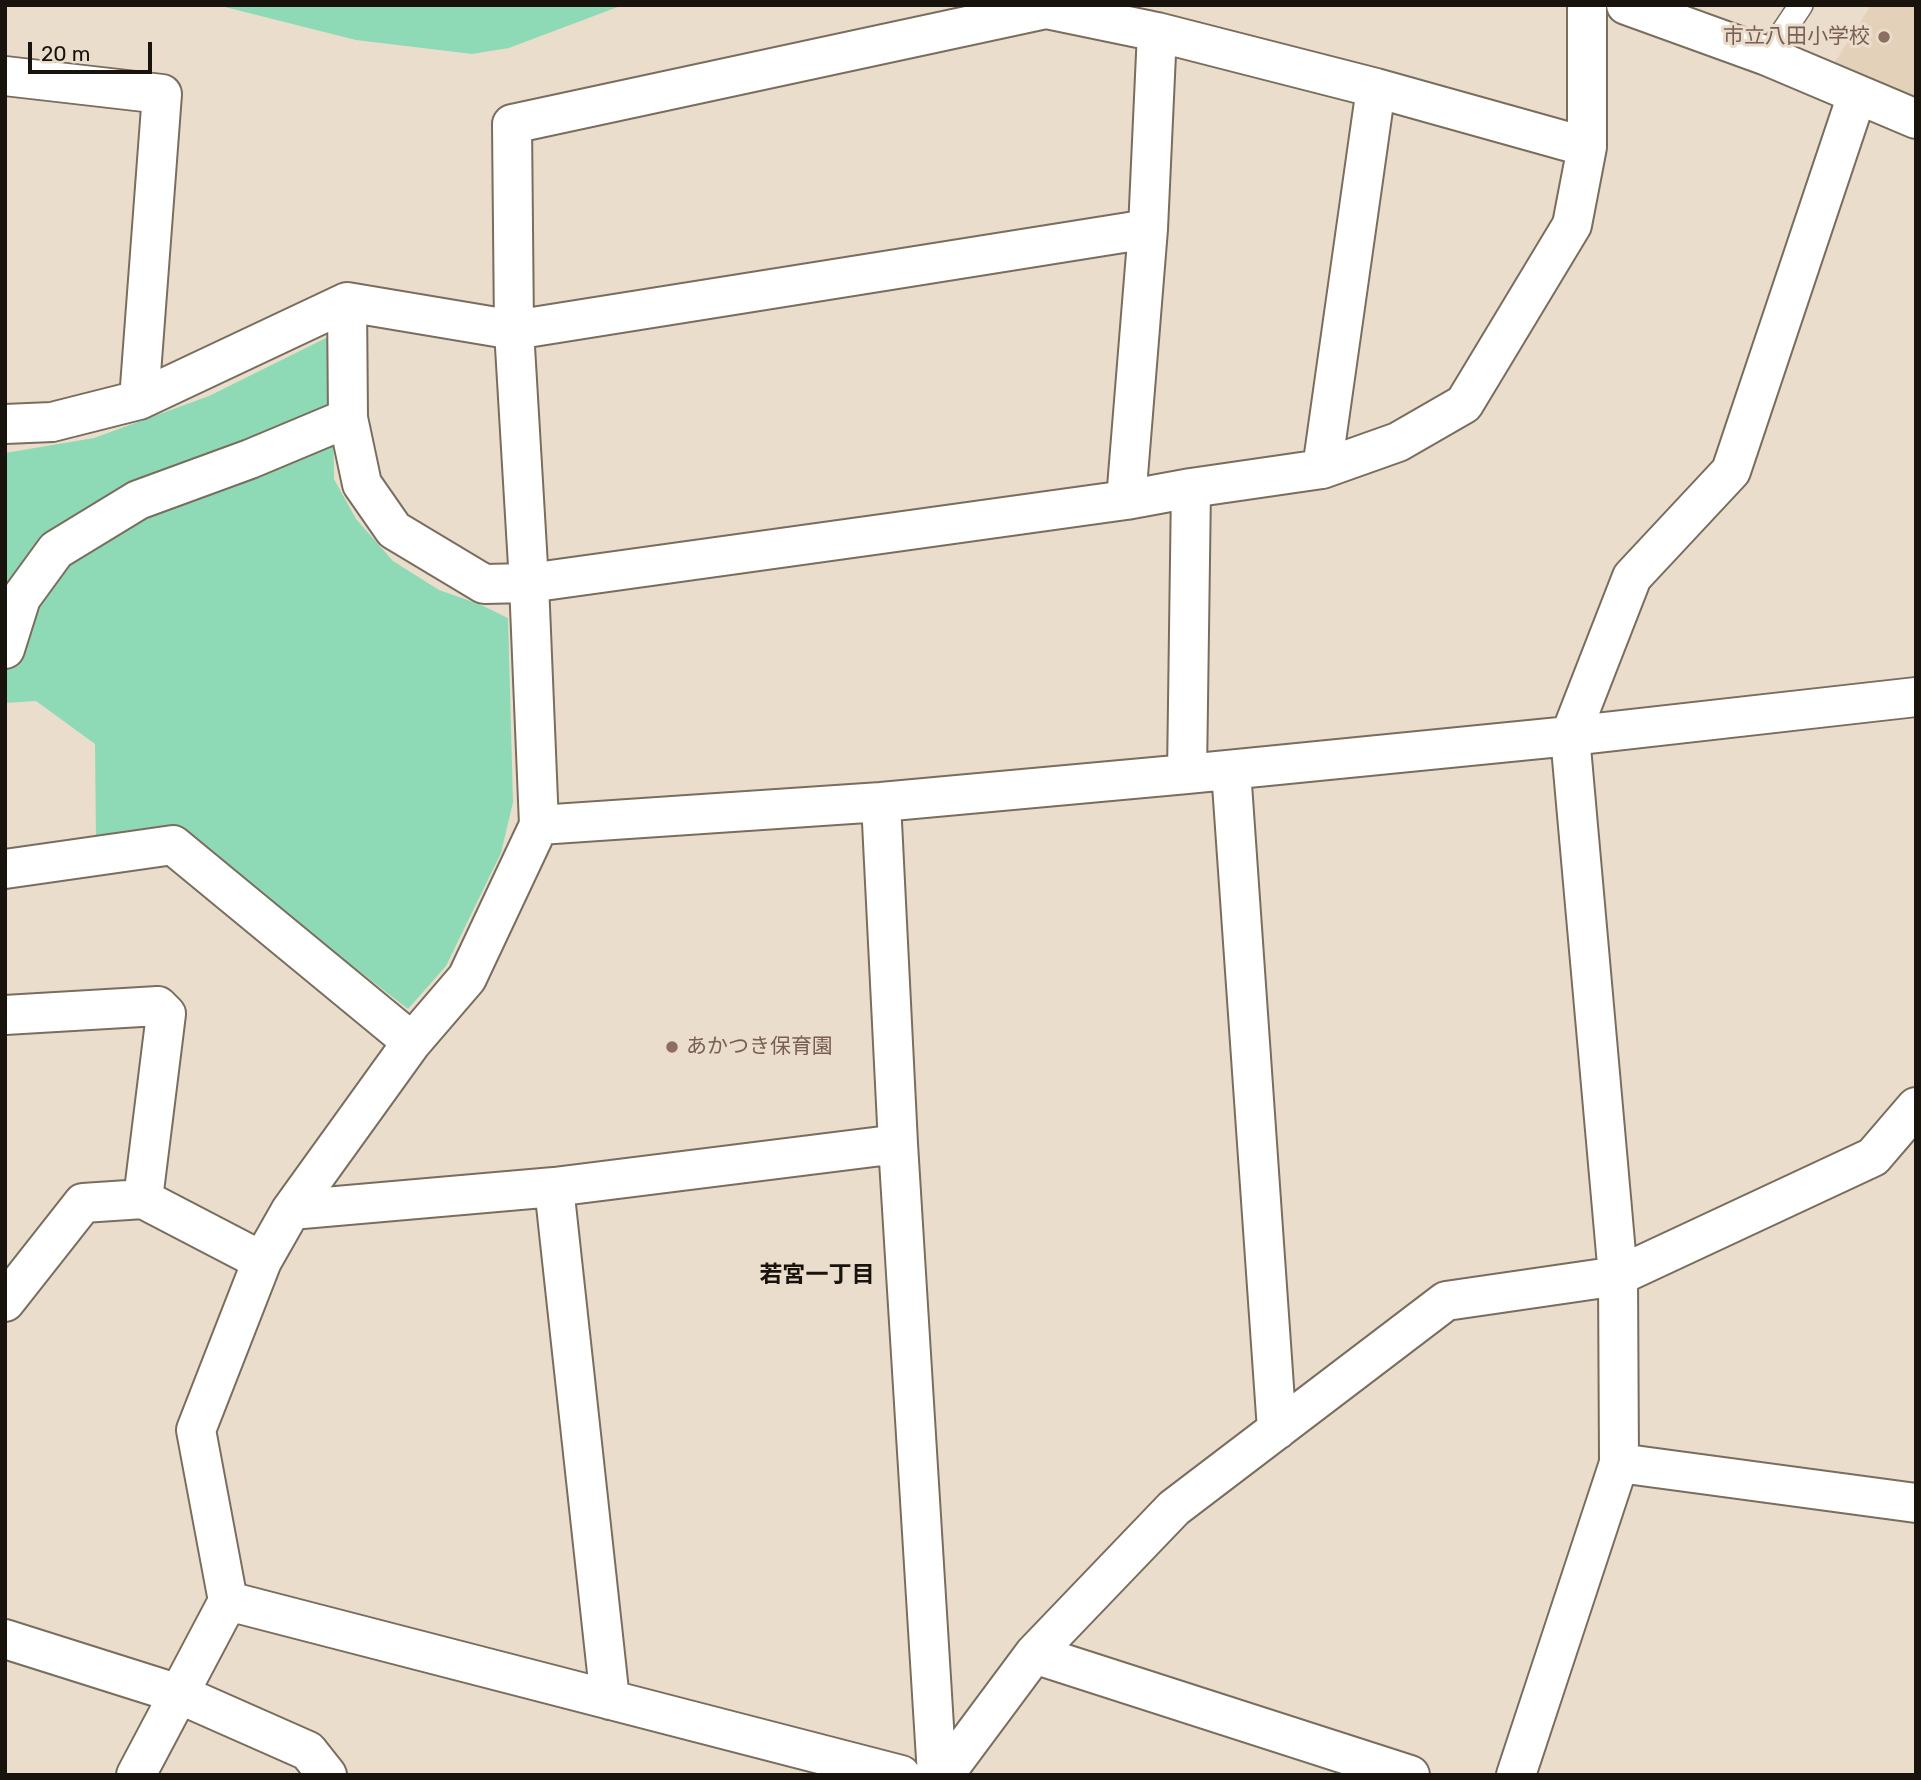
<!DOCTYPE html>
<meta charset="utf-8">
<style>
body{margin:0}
#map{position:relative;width:1921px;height:1780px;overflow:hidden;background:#ebddcc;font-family:Rubik,sans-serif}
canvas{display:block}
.frame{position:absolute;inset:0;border:7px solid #18130d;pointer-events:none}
.scale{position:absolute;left:28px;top:42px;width:124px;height:32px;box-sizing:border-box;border:4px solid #18130d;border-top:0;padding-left:9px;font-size:21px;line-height:24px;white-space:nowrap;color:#18130d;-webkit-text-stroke:5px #ebddcc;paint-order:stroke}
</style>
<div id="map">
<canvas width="1921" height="1780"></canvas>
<div class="frame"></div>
<div class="scale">20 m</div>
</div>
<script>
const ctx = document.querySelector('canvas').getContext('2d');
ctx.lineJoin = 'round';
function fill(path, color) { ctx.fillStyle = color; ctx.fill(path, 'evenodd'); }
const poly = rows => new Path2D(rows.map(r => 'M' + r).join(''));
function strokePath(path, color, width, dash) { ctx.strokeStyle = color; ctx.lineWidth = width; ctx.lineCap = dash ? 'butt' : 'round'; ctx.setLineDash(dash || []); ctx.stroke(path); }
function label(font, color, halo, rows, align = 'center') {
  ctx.font = font + ' Rubik,"Noto Sans JP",sans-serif'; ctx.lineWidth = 6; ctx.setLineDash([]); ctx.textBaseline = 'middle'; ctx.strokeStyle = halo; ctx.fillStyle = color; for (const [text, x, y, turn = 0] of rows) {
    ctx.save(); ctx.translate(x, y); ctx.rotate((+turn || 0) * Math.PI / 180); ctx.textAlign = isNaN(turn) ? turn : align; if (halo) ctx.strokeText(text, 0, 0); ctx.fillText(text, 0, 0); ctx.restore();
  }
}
const built = poly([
 [1871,5,1916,5,1916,97,1831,68]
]);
const green = poly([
 [217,5,623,5,509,48,472,54,356,40],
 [332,335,334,479,356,519,393,561,439,590,479,604,508,618,513,802,501,853,446,966,408,1009,170,825,96,843,95,744,36,701,5,703,5,453,94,438,209,396]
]);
const lane = poly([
 [1767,56,1801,5]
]);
const street = poly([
 [5,76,162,94,139,400],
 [347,302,348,418,362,484,394,530,484,584,529,583,1126,500,1191,488,1322,469,1398,442,1464,404,1572,225,1587,147,1587,5],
 [5,424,52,422,139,400,347,302,514,330,1148,229],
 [1322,469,1376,88],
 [1126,500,1148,229,1157,32],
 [5,649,21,598,56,550,138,500,250,459,348,418],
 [1231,770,1277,1430],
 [1187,774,1191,488],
 [881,802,898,1144,937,1775],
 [539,825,881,802,1187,774,1570,736,1916,697],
 [5,869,173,845,412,1042],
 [5,1015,158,1006,166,1014,143,1199],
 [554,1187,610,1700],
 [291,1210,554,1187,898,1144],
 [5,1302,83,1203,143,1199,262,1261],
 [1619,1463,1916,1503],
 [228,1601,901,1775],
 [5,1639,179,1694,308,1751,327,1775],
 [1034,1654,1410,1775],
 [136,1775,228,1601,196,1430,262,1261,291,1210,412,1042,467,978,539,825,529,583,514,330,512,124,1046,9,1157,32,1376,88,1587,147],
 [944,1775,1034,1654,1174,1508,1446,1301,1618,1276,1873,1157,1916,1107],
 [1516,1775,1619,1463,1618,1276,1570,736,1632,577,1731,471,1857,95]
]);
const secondary = poly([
 [1626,5,1767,56,1916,119]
]);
const markers = [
 [1884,37,7,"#8d6e63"],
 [672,1047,7,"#8d6e63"]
];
const educationNames = [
 ["市立八田小学校",1870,37],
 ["あかつき保育園",686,1047,"left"]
];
const neighbourhoodNames = [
 ["若宮一丁目",817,1275]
];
fill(built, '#e4d1ba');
fill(green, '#8edab7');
strokePath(lane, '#796d5d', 26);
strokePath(street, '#796d5d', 42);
strokePath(secondary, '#796d5d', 42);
strokePath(lane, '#fff', 23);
strokePath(street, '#fff', 38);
strokePath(secondary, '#fff', 38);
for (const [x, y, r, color] of markers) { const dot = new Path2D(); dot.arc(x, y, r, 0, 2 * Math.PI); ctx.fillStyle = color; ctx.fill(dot); strokePath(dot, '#ebddcc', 2.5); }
label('21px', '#785e54', '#ebddcc', educationNames, 'right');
label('bold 23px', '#18130d', '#ebddcc', neighbourhoodNames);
</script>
